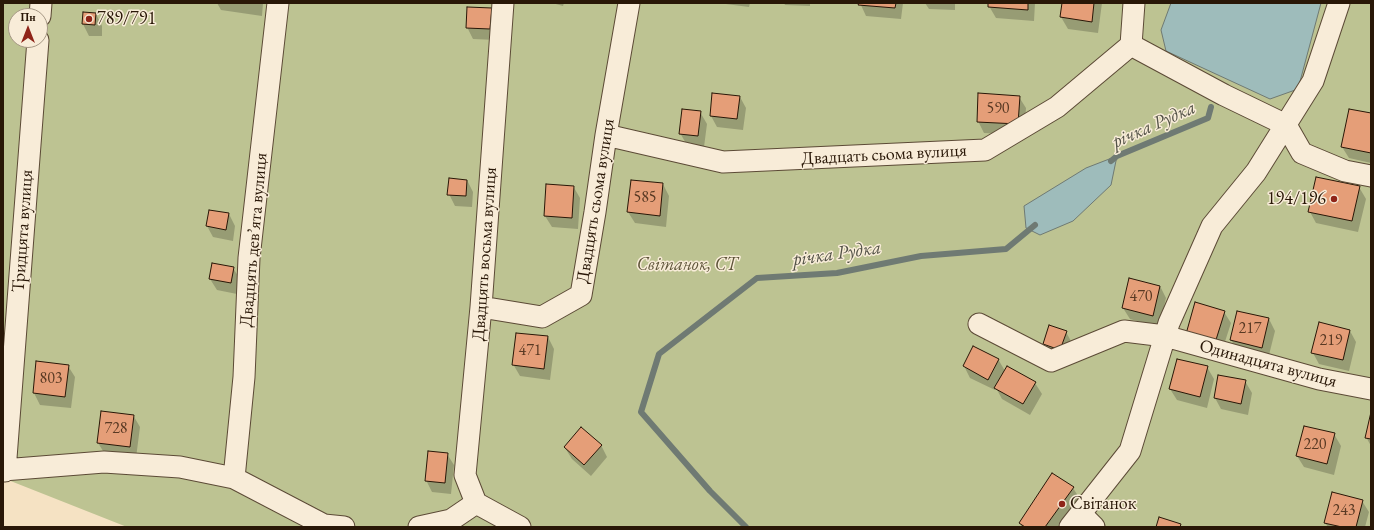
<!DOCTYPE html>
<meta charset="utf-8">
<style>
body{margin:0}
#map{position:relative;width:1374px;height:530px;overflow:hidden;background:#f5e2c3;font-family:"EB Garamond",serif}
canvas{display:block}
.frame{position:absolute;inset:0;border:4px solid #291707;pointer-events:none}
.north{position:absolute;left:8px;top:8px;width:40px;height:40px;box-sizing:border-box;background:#f8ecd8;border:1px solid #a59784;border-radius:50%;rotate:0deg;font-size:11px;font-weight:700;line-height:16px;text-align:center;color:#291707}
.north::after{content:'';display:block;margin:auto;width:14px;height:18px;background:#8f2418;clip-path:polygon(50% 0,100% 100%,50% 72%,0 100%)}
</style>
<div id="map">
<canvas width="1374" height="530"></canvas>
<div class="frame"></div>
<div class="north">Пн</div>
</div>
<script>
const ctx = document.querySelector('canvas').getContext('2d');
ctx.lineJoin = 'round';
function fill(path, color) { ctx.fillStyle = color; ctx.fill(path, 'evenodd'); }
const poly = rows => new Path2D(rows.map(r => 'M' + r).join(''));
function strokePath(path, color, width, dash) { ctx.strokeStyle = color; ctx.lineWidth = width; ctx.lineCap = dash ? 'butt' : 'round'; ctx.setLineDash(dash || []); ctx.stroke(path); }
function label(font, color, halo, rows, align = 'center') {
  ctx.font = font + ' "EB Garamond",serif'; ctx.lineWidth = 3; ctx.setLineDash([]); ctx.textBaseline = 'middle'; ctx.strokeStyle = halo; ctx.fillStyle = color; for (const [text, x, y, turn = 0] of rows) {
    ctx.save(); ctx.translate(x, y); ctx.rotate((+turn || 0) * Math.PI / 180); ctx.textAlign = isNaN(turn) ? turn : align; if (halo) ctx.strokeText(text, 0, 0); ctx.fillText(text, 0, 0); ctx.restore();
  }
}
const green = poly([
 [3,3,1371,3,1371,527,127,527,3,478],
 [16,16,40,16,40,40,16,40]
]);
const water = poly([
 [1171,3,1321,3,1298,89,1270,99,1166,51,1161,30,1171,3],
 [1117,156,1111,185,1073,221,1040,235,1026,228,1024,206,1086,168,1117,156]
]);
const shadow = poly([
 [217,3,263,3,262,16,221,10],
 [552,3,564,3,563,6],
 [718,3,750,3,749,7],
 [784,3,810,3,810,6,785,5],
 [860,3,903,3,901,19,866,16],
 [925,3,955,3,955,10,929,9],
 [989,3,1035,3,1034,21,996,18,989,6],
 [1063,3,1102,3,1098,33,1068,29,1061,17],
 [491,9,498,20,496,40,473,39,467,27],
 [84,13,96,14,102,26,102,36,89,36,83,24],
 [740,97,746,108,743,130,717,127,711,116],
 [1019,97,1026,108,1024,135,984,133,978,121],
 [700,112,707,124,704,147,687,145,680,133],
 [1371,114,1371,163,1349,158,1342,147],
 [467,180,473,192,472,207,455,206,449,194],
 [663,184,669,196,666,227,635,223,628,212],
 [573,186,580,198,578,229,552,227,545,216],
 [1359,187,1366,199,1358,232,1316,223,1310,212],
 [229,214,235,226,233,241,213,237,207,226],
 [233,268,240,279,237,294,217,290,210,279],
 [1160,286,1166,298,1159,327,1130,319,1123,308],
 [1224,312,1231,323,1221,354,1193,345],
 [1269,319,1275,331,1268,359,1238,351,1231,340],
 [1350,331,1356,342,1349,371,1319,364,1313,353],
 [1066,332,1072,343,1050,355,1044,343],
 [548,337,554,349,550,380,520,376,513,364],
 [998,359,1005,371,1035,383,1042,394,1030,415,1002,399,996,388,995,390,970,378,964,366],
 [37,362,68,366,75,377,71,408,40,405,34,393],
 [1207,367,1214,379,1207,408,1177,400,1170,389],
 [1245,381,1252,393,1248,415,1221,409,1215,398],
 [133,415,140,427,136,458,105,454,98,443],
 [1371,416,1371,446,1366,437],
 [1334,434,1341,446,1334,475,1304,467,1297,456],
 [601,445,607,457,591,476,572,459,565,448],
 [447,454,454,465,451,494,432,492,426,480],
 [1073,488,1080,499,1059,527,1022,527,1020,523],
 [1362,501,1369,512,1365,527,1328,527,1325,523]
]);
const stream = poly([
 [1111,161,1117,156,1208,118,1211,107],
 [746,527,710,491,641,412,659,354,757,278,837,273,921,256,1006,249,1035,225]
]);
const building = poly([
 [859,3,896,3,895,8,858,5,859,3],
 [988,3,1028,3,1028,10,988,7,988,3],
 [1062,3,1094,3,1092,22,1060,17,1062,3],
 [467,7,492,8,490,29,466,28,467,7],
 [83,12,96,13,95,25,82,24,83,12],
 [712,93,740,96,737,119,710,116,712,93],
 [978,93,1020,96,1018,124,977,122,978,93],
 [682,109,701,111,698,136,679,134,682,109],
 [1349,109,1371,113,1371,153,1341,147,1349,109],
 [1316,177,1360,186,1352,221,1308,212,1316,177],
 [449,178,467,180,466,196,447,195,449,178],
 [631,180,663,183,660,216,627,212,631,180],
 [546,184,574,186,572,218,544,216,546,184],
 [209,210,229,213,226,230,206,226,209,210],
 [212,263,234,267,231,283,209,279,212,263],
 [1129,278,1160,286,1153,316,1122,308,1129,278],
 [1195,302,1225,311,1215,343,1186,334,1195,302],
 [1237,311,1269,318,1262,348,1230,340,1237,311],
 [1319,322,1350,330,1343,360,1311,353,1319,322],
 [1049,325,1067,331,1060,350,1043,344,1049,325],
 [516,333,548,336,544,369,512,365,516,333],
 [973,346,999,359,988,380,963,366,973,346],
 [1177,359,1208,366,1200,397,1169,389,1177,359],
 [36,361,69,365,65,397,33,393,36,361],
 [1007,366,1036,382,1023,404,994,388,1007,366],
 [1218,375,1246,380,1241,404,1214,398,1218,375],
 [101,411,134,415,130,447,97,443,101,411],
 [1371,412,1371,439,1365,438,1371,412],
 [1304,426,1335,433,1327,464,1296,456,1304,426],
 [581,427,602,445,584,465,564,447,581,427],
 [428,451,448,453,445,483,425,481,428,451],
 [1052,473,1074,487,1045,527,1025,527,1019,523,1052,473],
 [1332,492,1363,500,1356,527,1342,527,1324,523,1332,492],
 [1159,517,1181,524,1180,527,1156,527,1159,517]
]);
const minor = poly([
 [40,16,41,3],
 [1131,45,1224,95,1286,125],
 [1131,45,1134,3],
 [1286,125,1302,153,1345,171,1371,176],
 [606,135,723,162,985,150,1057,107,1131,45],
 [481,307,542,317,581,295,595,212,606,135,629,3],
 [979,324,1051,361,1124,331,1165,336,1319,379,1371,389],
 [3,470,104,462,180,467,234,478,324,525,344,527],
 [5,471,38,40],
 [234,478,244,377,249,258,278,3],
 [476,503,465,475,481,307,503,3],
 [1081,514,1094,527],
 [419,527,451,520,476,503,520,527],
 [1070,527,1130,451,1169,323,1212,226,1256,172,1313,81,1339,3]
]);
const markers = [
 [89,19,4,"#8f2418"],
 [1334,199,4,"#8f2418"],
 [1062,504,4,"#8f2418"]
];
const numberNames = [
 ["590",998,109],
 ["585",645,198],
 ["470",1141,297],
 ["217",1250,329],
 ["219",1331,341],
 ["471",530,351],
 ["803",51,379],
 ["728",116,429],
 ["220",1315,445],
 ["243",1344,511]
];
const poiNames = [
 ["789/791",97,19],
 ["194/196",1326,199,"right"],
 ["Світанок",1070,504]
];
const streetNames = [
 ["Двадцать сьома вулиця",884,155,-3],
 ["Двадцять сьома вулиця",596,201,-81],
 ["Тридцята вулиця",23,231,-86],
 ["Двадцять дев’ята вулиця",254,240,-85],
 ["Двадцять восьма вулиця",485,254,-86],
 ["Одинадцята вулиця",1268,364,15]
];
const parkNames = [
 ["Світанок, СТ",687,265]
];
const waterNames = [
 ["річка Рудка",1154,125,-24],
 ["річка Рудка",837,254,-8]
];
fill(green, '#bdc392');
fill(water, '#9ebcbb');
strokePath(water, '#6f7a73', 1);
fill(shadow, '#0003');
strokePath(stream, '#6f7a73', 6);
fill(building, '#e59e78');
strokePath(building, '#291707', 1);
strokePath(minor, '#5c4a36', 23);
strokePath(minor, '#f8ecd8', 21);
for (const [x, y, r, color] of markers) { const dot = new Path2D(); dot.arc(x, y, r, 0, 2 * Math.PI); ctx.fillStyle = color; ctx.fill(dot); strokePath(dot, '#f8ecd8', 1.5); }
label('16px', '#583923', null, numberNames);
label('18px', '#291707', '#f8ecd8', poiNames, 'left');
label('18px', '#291707', '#f8ecd8', streetNames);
label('italic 18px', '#5d5338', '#f8ecd8', parkNames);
label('italic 19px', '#525146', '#f8ecd8', waterNames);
</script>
